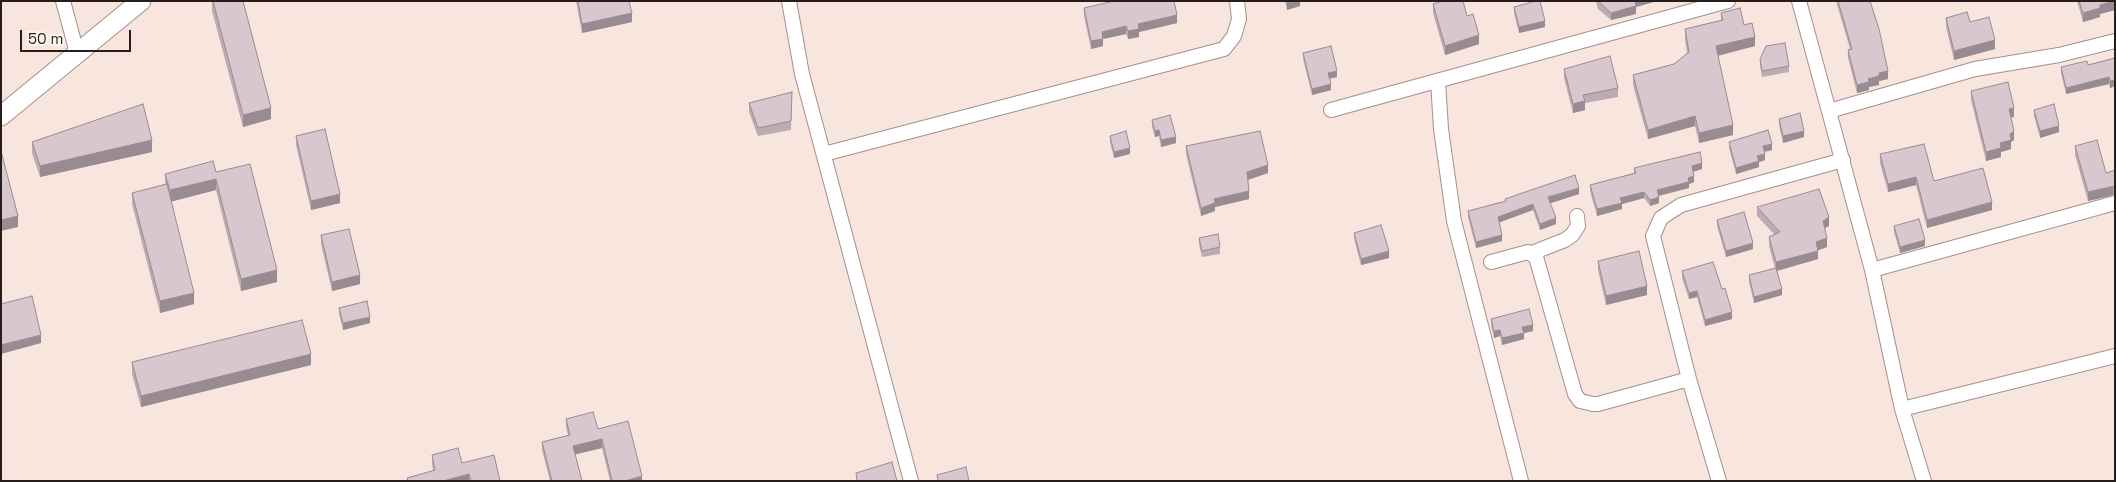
<!DOCTYPE html>
<style>
body{margin:0}
#map{position:relative;width:2116px;height:482px;overflow:hidden;background:#f8e5dd;font-family:"Space Grotesk",sans-serif}
canvas{display:block}
.frame{position:absolute;inset:0;border:2px solid #251e1b;pointer-events:none}
.scale{position:absolute;left:20px;top:30px;width:111px;height:22px;box-sizing:border-box;border:2px solid #251e1b;border-top:0;padding-left:6px;font-size:15px;line-height:18px;white-space:nowrap;color:#251e1b;-webkit-text-stroke:4px #fdf5f2;paint-order:stroke}
</style>
<div id="map">
<canvas width="2116" height="482"></canvas>
<div class="frame"></div>
<div class="scale">50 m</div>
</div>
<script>
const ctx = document.querySelector('canvas').getContext('2d');
ctx.lineJoin = 'round';
const poly = rows => new Path2D(rows.map(r => 'M' + r).join(''));
function strokePath(path, color, width, dash) { ctx.strokeStyle = color; ctx.lineWidth = width; ctx.lineCap = dash ? 'butt' : 'round'; ctx.setLineDash(dash || []); ctx.stroke(path); }
function fill(path, color) { ctx.fillStyle = color; ctx.fill(path, 'evenodd'); }
const street = poly([
 [63,1,77,53],
 [789,1,802,74,911,481],
 [1799,1,1872,270,1902,409,1924,481],
 [1438,81,1441,129,1454,221,1521,481],
 [1331,110,1728,1],
 [1829,111,1975,69,2059,55,2115,41],
 [824,154,1224,49,1234,36,1239,19,1237,1],
 [1532,253,1565,240,1572,235,1578,226,1577,216],
 [1491,262,1528,252,1536,257,1575,394,1580,401,1593,404,1598,404,1689,379],
 [1872,270,2115,203],
 [1902,409,2115,356],
 [1719,481,1689,379,1653,236,1661,218,1681,205,1843,160]
]);
const secondary = poly([
 [1,116,141,1]
]);
const wall = poly([
 [212,1,243,1,271,119,243,127,212,11],
 [576,1,629,1,632,22,582,33],
 [1285,1,1300,1,1300,6,1287,10],
 [1596,1,1657,1,1636,7,1636,14,1611,20,1598,9],
 [1836,1,1870,1,1888,79,1879,81,1879,85,1869,87,1869,90,1857,93,1848,58,1848,50,1850,49],
 [2077,1,2115,1,2115,10,2100,14,2100,17,2083,22],
 [1174,3,1177,23,1139,32,1139,37,1128,39,1126,34,1103,39,1103,46,1091,49,1084,16,1084,8],
 [1433,4,1467,16,1479,44,1445,55,1433,13],
 [1514,7,1545,27,1519,33,1514,13],
 [1721,13,1744,25,1755,46,1718,56,1733,135,1699,143,1695,126,1648,139,1633,85,1633,75,1674,64,1687,53,1685,39,1685,29,1721,20],
 [1946,18,1970,22,1995,49,1954,60,1946,27],
 [1303,53,1337,77,1329,79,1331,90,1312,95,1303,59],
 [2115,58,2115,86,2110,88,2109,84,2066,94,2061,73,2061,67,2088,65],
 [1760,59,1789,66,1789,72,1762,77,1760,65],
 [1564,69,1618,88,1618,97,1585,103,1585,110,1573,113,1564,78],
 [1971,91,2014,117,2011,117,2014,140,2011,142,2011,149,2001,152,2001,157,1986,161,1971,100],
 [792,92,791,130,758,136,749,112,749,103],
 [2034,110,2059,132,2040,138,2034,116],
 [1779,119,1804,137,1783,143,1779,125],
 [1152,120,1176,143,1161,147,1159,136,1155,137,1152,127],
 [296,136,340,203,311,210,296,145],
 [1110,136,1130,154,1114,158,1110,142],
 [32,142,152,152,40,177,32,153],
 [1729,142,1772,150,1764,152,1765,160,1759,162,1759,167,1736,174,1729,148],
 [1186,146,1268,173,1248,180,1249,199,1215,207,1215,211,1201,216,1186,154],
 [2075,146,2106,173,2115,170,2115,195,2088,201,2075,155],
 [1880,154,1992,210,1927,228,1916,185,1888,192,1880,163],
 [1634,168,1702,169,1693,172,1694,182,1689,184,1689,188,1659,196,1659,203,1650,206,1644,198,1622,204,1622,209,1597,216,1590,191,1590,185,1634,173],
 [216,172,277,282,241,291,216,190,171,201,194,304,160,313,132,204,132,193,165,184,165,174],
 [1579,194,1550,203,1556,224,1540,230,1533,210,1499,222,1502,241,1476,248,1468,217,1468,211,1505,201,1505,199],
 [1757,207,1829,226,1825,228,1827,247,1818,250,1818,259,1777,271,1782,295,1754,303,1749,282,1749,275,1775,268,1769,246,1769,237,1774,234,1757,216],
 [1717,220,1753,249,1726,257,1717,226],
 [1894,226,1925,246,1900,253,1894,232],
 [1354,233,1389,258,1361,265,1354,239],
 [321,235,360,284,332,291,321,244],
 [1199,238,1220,247,1220,254,1202,257,1199,244],
 [1598,261,1647,295,1606,305,1598,270],
 [1682,271,1722,289,1732,319,1705,326,1697,297,1689,299,1682,278],
 [339,308,370,323,343,330,339,314],
 [1491,319,1533,331,1524,333,1524,339,1502,345,1500,336,1494,338,1491,325],
 [132,362,311,365,141,407,132,374],
 [566,419,598,429,642,481,610,481,602,448,575,454,582,481,550,481,542,450,542,442,568,435,566,427],
 [432,455,462,463,500,481,407,481,407,478,433,471,432,463]
]);
const shadedWall = poly([
 [1295,1,1300,1,1300,6,1287,10,1287,3],
 [1634,1,1657,1,1636,7,1636,14,1611,20,1611,13],
 [2115,1,2115,10,2100,14,2100,17,2083,22,2083,13,2100,5],
 [632,13,632,22,582,33,582,24],
 [1177,15,1177,23,1139,32,1139,37,1128,39,1128,31,1138,24],
 [1545,21,1545,27,1519,33,1519,27],
 [1126,26,1126,34,1103,39,1103,46,1091,49,1091,41,1102,32],
 [1479,35,1479,44,1445,55,1445,46],
 [1755,37,1755,46,1716,56,1716,46],
 [1995,40,1995,49,1954,60,1954,51],
 [1337,71,1337,77,1328,79,1328,73],
 [1888,71,1888,79,1879,81,1879,85,1869,87,1869,90,1857,93,1857,85,1879,73],
 [2109,77,2109,84,2066,94,2066,88],
 [2115,80,2115,86,2110,88,2110,81],
 [1331,84,1331,90,1312,95,1312,89],
 [1585,101,1585,110,1573,113,1573,104],
 [271,108,271,119,243,127,243,115],
 [2014,108,2014,117,2009,118,2009,109],
 [1695,116,1695,126,1648,139,1648,130],
 [1733,125,1733,135,1699,143,1699,133],
 [2059,126,2059,132,2040,138,2040,131],
 [1159,130,1159,136,1155,137,1155,131],
 [1804,131,1804,137,1783,143,1783,136],
 [2014,131,2014,140,2011,142,2011,149,2001,152,2001,157,1986,161,1986,152,2000,143,2010,134],
 [1176,137,1176,143,1161,147,1161,140],
 [152,140,152,152,40,177,40,166],
 [1772,144,1772,150,1763,152,1763,146],
 [1130,148,1130,154,1114,158,1114,152],
 [1765,154,1765,160,1759,162,1759,167,1736,174,1736,168,1757,156],
 [1702,163,1702,169,1692,172,1692,166],
 [1268,165,1268,173,1247,180,1247,172],
 [1694,176,1694,182,1689,184,1689,188,1657,196,1657,190,1688,178],
 [1916,177,1916,185,1888,192,1888,184],
 [216,179,216,190,170,202,170,190],
 [2113,186,2113,195,2088,201,2088,192],
 [1579,188,1579,194,1548,204,1548,197],
 [1249,191,1249,199,1215,207,1215,211,1201,216,1201,208,1214,199],
 [1644,192,1644,198,1622,204,1622,209,1597,216,1597,209,1620,198],
 [340,194,340,203,311,210,311,201],
 [1659,197,1659,203,1650,206,1650,200],
 [1992,202,1992,210,1927,228,1927,220],
 [1533,204,1533,210,1498,223,1498,217],
 [18,216,18,227,1,231,1,220],
 [1829,217,1829,226,1823,229,1823,221],
 [1556,218,1556,224,1540,230,1540,224],
 [1502,235,1502,241,1476,248,1476,242],
 [1827,238,1827,247,1816,251,1816,242],
 [1925,240,1925,246,1900,253,1900,247],
 [1753,243,1753,249,1726,257,1726,251],
 [1389,251,1389,258,1361,265,1361,259],
 [1818,251,1818,259,1776,271,1776,262],
 [277,270,277,282,241,291,241,279],
 [360,275,360,284,332,291,332,282],
 [1647,286,1647,295,1606,305,1606,296],
 [1782,289,1782,295,1754,303,1754,297],
 [1697,291,1697,297,1689,299,1689,293],
 [194,293,194,304,160,313,160,301],
 [1732,312,1732,319,1705,326,1705,320],
 [370,317,370,323,343,330,343,323],
 [1533,325,1533,331,1524,333,1524,339,1502,345,1502,338,1522,327],
 [1500,330,1500,336,1494,338,1494,331],
 [41,335,41,343,1,354,1,345],
 [311,354,311,365,141,407,141,396],
 [602,439,602,448,573,455,573,446],
 [469,474,469,481,443,481],
 [642,476,642,481,625,481]
]);
const building = poly([
 [213,1,243,1,271,108,243,115,213,1],
 [578,1,629,1,632,13,582,24,578,1],
 [1114,1,1174,1,1177,15,1138,24,1139,29,1128,31,1126,26,1102,32,1103,39,1091,41,1084,8,1114,1],
 [1287,1,1295,1,1287,3,1287,1],
 [1443,1,1463,1,1467,16,1473,14,1479,35,1445,46,1433,4,1443,1],
 [1536,1,1540,1,1545,21,1519,27,1514,7,1536,1],
 [1598,1,1635,1,1636,6,1611,13,1598,1],
 [1838,1,1870,1,1879,29,1888,71,1879,73,1879,76,1868,79,1869,82,1857,85,1848,50,1852,49,1838,1],
 [2079,1,2115,1,2100,5,2100,8,2083,13,2079,1],
 [1740,8,1744,25,1752,23,1755,37,1716,46,1733,125,1699,133,1695,116,1648,130,1633,75,1674,64,1689,52,1685,29,1723,20,1721,13,1740,8],
 [1967,12,1970,22,1989,17,1995,40,1954,51,1946,18,1967,12],
 [1785,43,1789,66,1762,71,1760,59,1766,46,1785,43],
 [1331,46,1337,71,1328,73,1331,84,1312,89,1303,53,1331,46],
 [1610,56,1618,88,1583,95,1585,101,1573,104,1564,69,1610,56],
 [2115,58,2115,80,2110,81,2109,77,2066,88,2061,67,2087,61,2088,65,2115,58],
 [2008,82,2014,108,2009,109,2014,131,2010,134,2011,140,2000,143,2001,148,1986,152,1971,91,2008,82],
 [792,92,791,121,758,128,749,103,792,92],
 [143,104,152,140,40,166,32,142,143,104],
 [2054,104,2059,126,2040,131,2034,110,2054,104],
 [1800,113,1804,131,1783,136,1779,119,1800,113],
 [1170,115,1176,137,1161,140,1159,130,1155,131,1152,120,1170,115],
 [325,129,340,194,311,201,296,136,325,129],
 [1768,130,1772,144,1763,146,1765,154,1757,156,1759,161,1736,168,1729,142,1768,130],
 [1126,131,1130,148,1114,152,1110,136,1126,131],
 [1260,131,1268,165,1247,172,1249,191,1214,199,1215,203,1201,208,1186,146,1260,131],
 [2097,140,2106,173,2115,170,2115,186,2088,192,2075,146,2097,140],
 [1924,144,1934,181,1983,168,1992,202,1927,220,1916,177,1888,184,1880,154,1924,144],
 [1,151,18,216,1,220,1,151],
 [1700,152,1702,163,1692,166,1694,176,1688,178,1689,182,1657,190,1659,197,1650,200,1644,192,1620,198,1622,203,1597,209,1590,185,1636,173,1634,168,1700,152],
 [213,161,216,172,250,164,277,270,241,279,216,179,170,190,165,174,213,161],
 [1575,175,1579,188,1548,197,1556,218,1540,224,1533,204,1498,217,1502,235,1476,242,1468,211,1506,201,1505,199,1575,175],
 [167,184,194,293,160,301,132,193,167,184],
 [1819,189,1829,217,1823,221,1827,238,1816,242,1818,251,1776,262,1769,237,1780,232,1757,207,1819,189],
 [1744,212,1753,243,1726,251,1717,220,1744,212],
 [1919,219,1925,240,1900,247,1894,226,1919,219],
 [1381,225,1389,251,1361,259,1354,233,1381,225],
 [349,229,360,275,332,282,321,235,349,229],
 [1218,234,1220,247,1202,251,1199,238,1218,234],
 [1639,251,1647,286,1606,296,1598,261,1639,251],
 [1713,262,1722,289,1725,288,1732,312,1705,320,1697,291,1689,293,1682,271,1713,262],
 [1776,268,1782,289,1754,297,1749,275,1776,268],
 [32,296,41,335,1,345,1,304,32,296],
 [367,301,370,317,343,323,339,308,367,301],
 [1529,309,1533,325,1522,327,1524,333,1502,338,1500,330,1494,331,1491,319,1529,309],
 [302,320,311,354,141,396,132,362,302,320],
 [593,412,598,429,628,421,642,476,625,481,612,481,602,439,573,446,582,481,552,481,542,442,570,435,566,419,593,412],
 [458,448,462,463,494,455,500,481,471,481,469,474,443,481,408,481,407,478,435,470,432,455,458,448],
 [892,462,897,481,857,481,856,473,892,462],
 [966,467,969,481,938,481,937,475,966,467]
]);
strokePath(street, '#a2918a', 16);
strokePath(secondary, '#a2918a', 21);
strokePath(street, '#fff', 14);
strokePath(secondary, '#fff', 19);
fill(wall, '#bbabb2');
fill(shadedWall, '#988b91');
fill(building, '#d9c7cf');
strokePath(building, '#988b91', 1);
</script>
